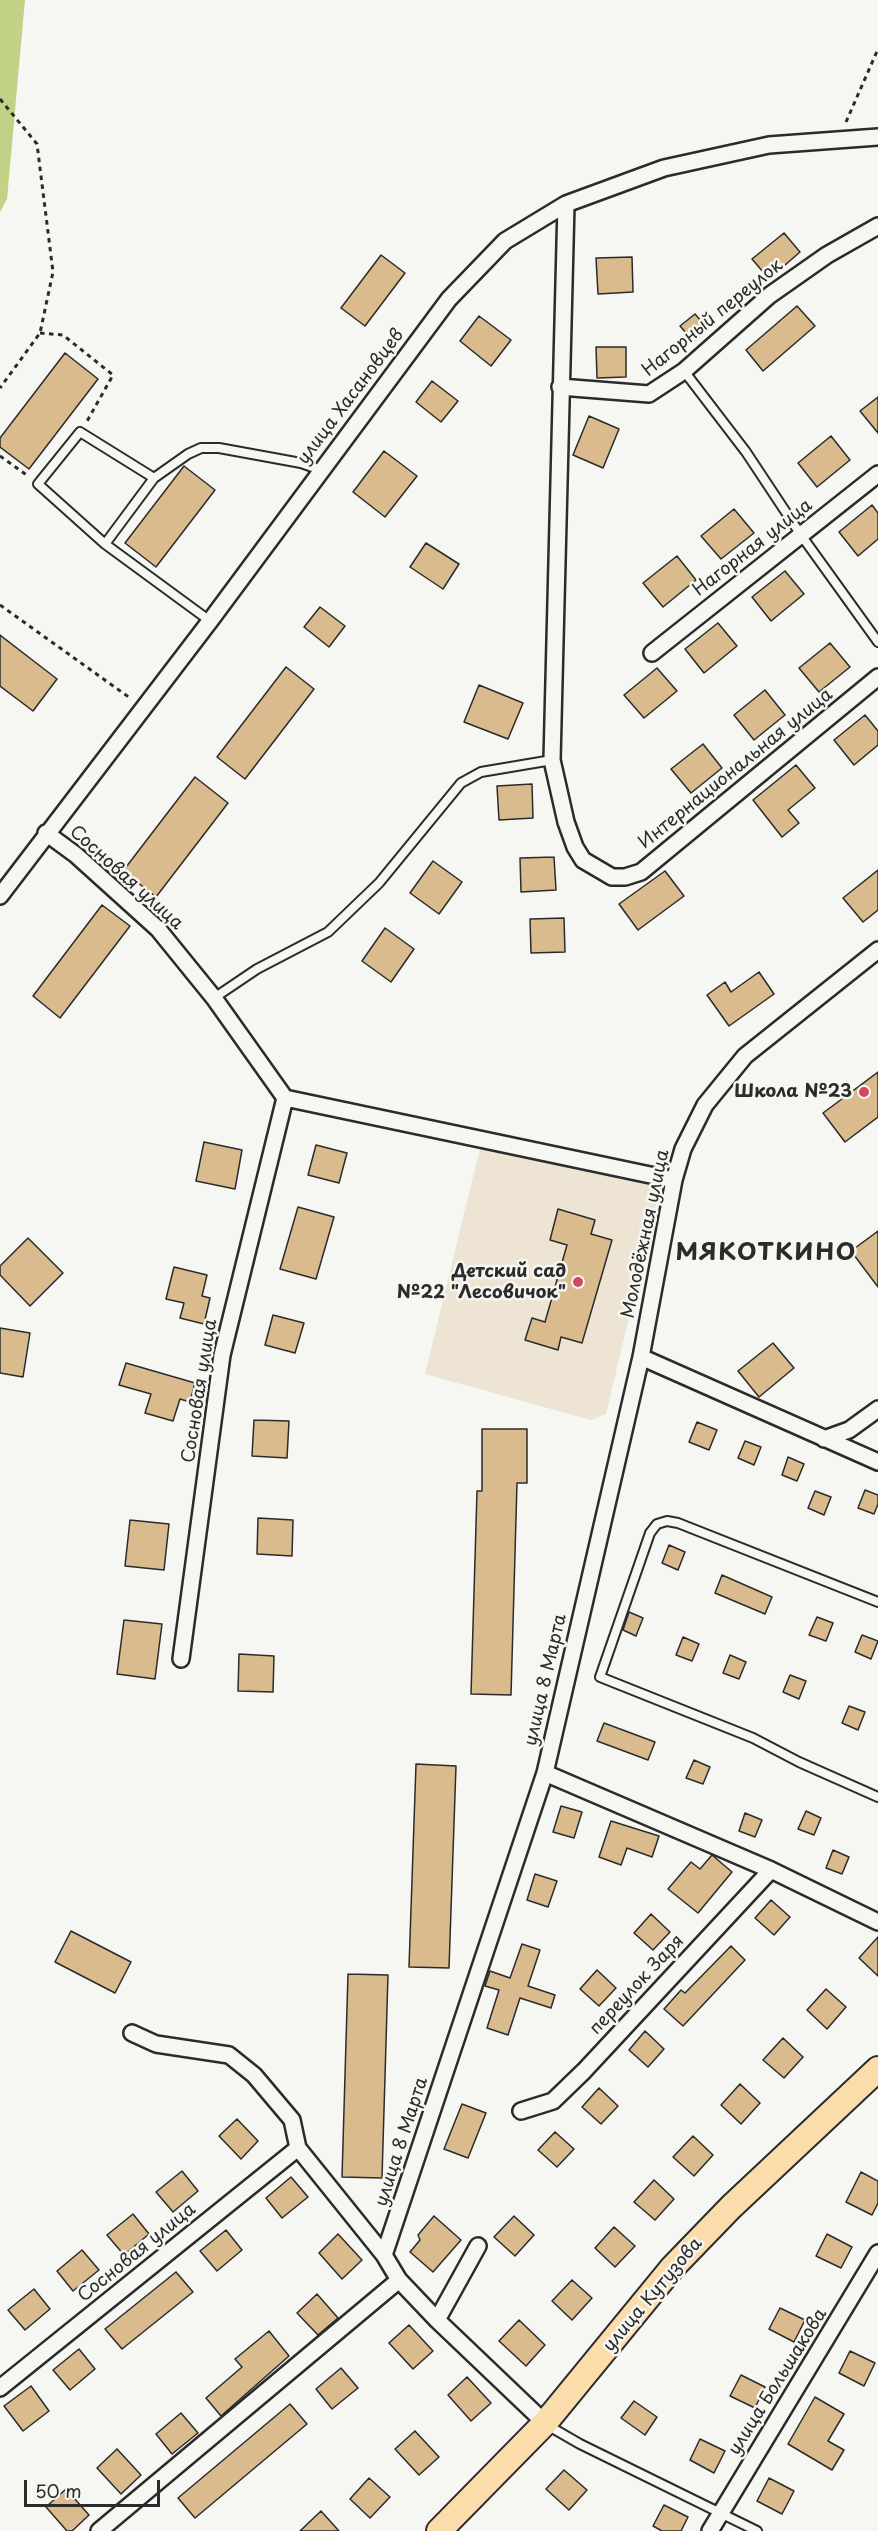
<!DOCTYPE html>
<meta charset="utf-8">
<style>
body{margin:0}
#map{position:relative;width:878px;height:2531px;overflow:hidden;background:#f6f6f2;font-family:"Playpen Sans",sans-serif}
canvas{display:block}
.scale{position:absolute;left:24px;top:2480px;width:136px;height:27px;box-sizing:border-box;border:3px solid #2b2b2b;border-top:0;padding-left:8px;font-size:18px;line-height:21px;white-space:nowrap;color:#2b2b2b;-webkit-text-stroke:4px #f6f6f2;paint-order:stroke}
</style>
<div id="map">
<canvas width="878" height="2531"></canvas>
<div class="scale">50 m</div>
</div>
<script>
const ctx = document.querySelector('canvas').getContext('2d');
ctx.lineJoin = 'round';
function fill(path, color) { ctx.fillStyle = color; ctx.fill(path, 'evenodd'); }
const poly = rows => new Path2D(rows.map(r => 'M' + r).join(''));
function strokePath(path, color, width, dash) { ctx.strokeStyle = color; ctx.lineWidth = width; ctx.lineCap = dash ? 'butt' : 'round'; ctx.setLineDash(dash || []); ctx.stroke(path); }
function label(font, color, halo, rows, align = 'center') {
  ctx.font = font + ' "Playpen Sans",sans-serif'; ctx.lineWidth = 5; ctx.setLineDash([]); ctx.textBaseline = 'middle'; ctx.strokeStyle = halo; ctx.fillStyle = color; for (const [text, x, y, turn = 0] of rows) {
    ctx.save(); ctx.translate(x, y); ctx.rotate((+turn || 0) * Math.PI / 180); ctx.textAlign = isNaN(turn) ? turn : align; if (halo) ctx.strokeText(text, 0, 0); ctx.fillText(text, 0, 0); ctx.restore();
  }
}
const built = poly([
 [481,1144,661,1183,606,1414,591,1420,425,1374]
]);
const green = poly([
 [0,0,25,0,7,199,0,212]
]);
const building = poly([
 [784,233,800,252,769,279,752,259,784,233],
 [381,255,405,273,365,326,341,308,381,255],
 [632,257,633,292,598,294,596,258,632,257],
 [797,306,815,326,763,371,746,350,797,306],
 [695,314,708,329,693,341,680,326,695,314],
 [479,316,511,340,491,366,460,341,479,316],
 [596,347,626,347,626,377,597,378,596,347],
 [65,353,98,379,29,469,0,447,0,438,65,353],
 [432,381,458,401,441,422,416,402,432,381],
 [878,397,878,433,860,411,878,397],
 [589,416,619,429,603,468,573,455,589,416],
 [831,436,850,460,817,487,798,463,831,436],
 [384,451,417,476,385,517,353,492,384,451],
 [184,466,215,490,156,567,125,543,184,466],
 [872,505,878,513,878,539,858,556,839,532,872,505],
 [734,509,754,533,721,559,701,536,734,509],
 [426,543,459,564,443,589,410,567,426,543],
 [677,556,696,580,663,607,643,583,677,556],
 [785,571,804,594,771,621,752,597,785,571],
 [320,607,345,626,329,647,304,627,320,607],
 [718,623,737,646,704,673,685,649,718,623],
 [0,635,57,679,33,711,0,686,0,635],
 [830,643,850,667,819,692,799,668,830,643],
 [286,667,314,689,245,779,217,757,286,667],
 [657,668,677,691,644,718,624,695,657,668],
 [479,685,523,703,508,739,464,722,479,685],
 [765,690,785,715,754,740,734,715,765,690],
 [865,715,878,731,878,745,854,765,834,740,865,715],
 [703,744,722,768,691,793,671,769,703,744],
 [796,765,815,788,788,810,799,823,782,837,753,800,796,765],
 [195,777,228,803,156,897,123,871,195,777],
 [532,784,533,818,499,820,497,786,532,784],
 [554,857,556,890,521,892,520,858,554,857],
 [433,861,462,882,439,914,410,893,433,861],
 [878,870,878,910,863,922,843,898,878,870],
 [665,871,684,896,638,930,619,904,665,871],
 [102,905,130,926,60,1018,33,996,102,905],
 [564,918,565,952,531,953,530,919,564,918],
 [385,928,414,949,391,982,362,961,385,928],
 [759,972,774,994,729,1026,707,995,725,982,731,992,759,972],
 [878,1072,878,1117,845,1142,823,1113,878,1072],
 [204,1142,242,1150,235,1189,196,1181,204,1142],
 [316,1145,347,1153,339,1183,308,1175,316,1145],
 [298,1207,334,1217,316,1279,280,1269,298,1207],
 [558,1209,595,1220,591,1234,612,1240,582,1343,561,1337,558,1350,525,1340,532,1318,545,1322,567,1245,550,1240,558,1209],
 [878,1231,878,1287,851,1251,878,1231],
 [28,1238,63,1273,30,1306,0,1275,0,1266,28,1238],
 [174,1267,207,1275,202,1296,210,1298,204,1324,180,1318,184,1303,166,1299,174,1267],
 [273,1315,304,1323,295,1353,265,1345,273,1315],
 [0,1328,30,1333,23,1377,0,1373,0,1328],
 [773,1343,794,1368,759,1397,738,1371,773,1343],
 [126,1363,195,1383,190,1402,180,1399,173,1421,145,1413,151,1394,119,1385,126,1363],
 [254,1420,289,1421,287,1458,252,1456,254,1420],
 [697,1422,717,1430,709,1450,689,1442,697,1422],
 [482,1429,527,1429,527,1483,517,1483,511,1695,471,1694,477,1491,482,1491,482,1429],
 [745,1441,761,1447,754,1465,738,1458,745,1441],
 [788,1457,804,1464,797,1481,782,1475,788,1457],
 [865,1490,878,1495,878,1504,874,1514,858,1508,865,1490],
 [815,1491,831,1497,824,1515,808,1508,815,1491],
 [258,1518,293,1520,292,1556,257,1554,258,1518],
 [130,1520,169,1524,164,1570,125,1566,130,1520],
 [669,1545,685,1552,678,1570,662,1563,669,1545],
 [722,1575,772,1597,765,1614,715,1593,722,1575],
 [629,1612,643,1618,636,1636,623,1630,629,1612],
 [817,1617,833,1623,826,1641,809,1635,817,1617],
 [124,1620,162,1624,155,1679,117,1674,124,1620],
 [862,1635,878,1641,871,1659,855,1652,862,1635],
 [683,1637,699,1644,692,1661,676,1655,683,1637],
 [239,1654,274,1656,273,1692,238,1691,239,1654],
 [730,1655,746,1662,739,1679,723,1673,730,1655],
 [790,1675,806,1681,799,1699,783,1692,790,1675],
 [849,1706,865,1712,858,1730,842,1723,849,1706],
 [604,1723,655,1742,648,1760,597,1741,604,1723],
 [694,1760,710,1767,703,1784,686,1778,694,1760],
 [416,1764,456,1766,449,1968,409,1967,416,1764],
 [561,1806,582,1812,574,1838,553,1832,561,1806],
 [806,1811,821,1818,814,1835,798,1829,806,1811],
 [745,1813,762,1820,755,1837,739,1831,745,1813],
 [611,1821,659,1836,652,1857,627,1848,621,1865,599,1857,611,1821],
 [833,1850,849,1857,842,1874,826,1868,833,1850],
 [712,1855,732,1872,698,1913,668,1889,691,1862,700,1869,712,1855],
 [535,1874,557,1881,548,1907,527,1900,535,1874],
 [771,1900,790,1917,774,1935,755,1918,771,1900],
 [651,1914,670,1932,653,1950,634,1933,651,1914],
 [71,1931,131,1962,115,1993,55,1962,71,1931],
 [878,1937,878,1976,859,1958,878,1937],
 [522,1944,540,1950,528,1986,555,1995,551,2008,520,1998,508,2035,487,2028,499,1990,485,1986,490,1971,510,1978,522,1944],
 [731,1946,745,1960,683,2026,664,2009,681,1990,685,1993,731,1946],
 [597,1970,616,1988,599,2006,580,1989,597,1970],
 [348,1974,388,1975,382,2178,342,2177,348,1974],
 [826,1989,846,2007,827,2029,807,2010,826,1989],
 [645,2031,664,2049,648,2067,629,2050,645,2031],
 [783,2038,803,2057,784,2078,763,2060,783,2038],
 [740,2084,760,2103,741,2124,721,2105,740,2084],
 [599,2088,618,2106,601,2124,582,2107,599,2088],
 [462,2104,486,2113,468,2158,444,2149,462,2104],
 [237,2119,258,2141,241,2159,219,2136,237,2119],
 [555,2132,574,2149,557,2167,538,2150,555,2132],
 [693,2136,713,2155,694,2176,673,2157,693,2136],
 [182,2171,198,2191,173,2212,156,2192,182,2171],
 [861,2172,878,2181,878,2203,872,2215,846,2202,861,2172],
 [291,2177,308,2197,282,2218,266,2198,291,2177],
 [654,2180,674,2199,655,2220,634,2202,654,2180],
 [133,2214,149,2234,124,2255,107,2235,133,2214],
 [434,2216,461,2240,433,2272,410,2252,420,2240,418,2235,434,2216],
 [514,2216,534,2235,515,2256,494,2237,514,2216],
 [614,2227,635,2246,615,2267,595,2248,614,2227],
 [226,2230,242,2250,217,2271,200,2251,226,2230],
 [338,2234,362,2260,342,2279,319,2253,338,2234],
 [827,2234,852,2247,841,2268,816,2256,827,2234],
 [82,2250,99,2270,73,2291,57,2271,82,2250],
 [176,2272,193,2292,122,2349,105,2329,176,2272],
 [572,2280,592,2298,572,2320,552,2301,572,2280],
 [34,2289,50,2309,25,2330,8,2310,34,2289],
 [317,2294,338,2318,318,2335,297,2313,317,2294],
 [780,2308,805,2320,794,2342,769,2329,780,2308],
 [519,2320,545,2345,526,2366,499,2341,519,2320],
 [409,2325,433,2351,413,2369,389,2343,409,2325],
 [269,2331,289,2356,221,2416,206,2398,242,2367,235,2359,269,2331],
 [79,2349,95,2369,70,2390,53,2370,79,2349],
 [850,2351,875,2363,864,2386,839,2373,850,2351],
 [341,2368,358,2388,332,2409,316,2389,341,2368],
 [741,2375,765,2387,755,2408,730,2396,741,2375],
 [467,2377,491,2403,471,2421,448,2395,467,2377],
 [31,2386,49,2411,23,2431,4,2406,31,2386],
 [815,2397,844,2414,828,2441,844,2450,832,2470,788,2444,815,2397],
 [634,2401,657,2417,645,2435,621,2418,634,2401],
 [290,2404,307,2424,195,2518,178,2498,290,2404],
 [181,2413,198,2433,172,2454,156,2434,181,2413],
 [415,2431,439,2457,419,2475,395,2449,415,2431],
 [700,2439,725,2451,714,2473,690,2460,700,2439],
 [117,2449,141,2475,121,2494,97,2468,117,2449],
 [564,2470,587,2490,569,2510,546,2489,564,2470],
 [369,2478,390,2497,370,2518,350,2499,369,2478],
 [769,2478,794,2491,782,2514,757,2501,769,2478],
 [66,2489,89,2515,72,2531,67,2531,46,2507,66,2489],
 [664,2505,688,2517,681,2531,662,2531,653,2526,664,2505],
 [321,2511,339,2531,300,2531,321,2511]
]);
const path = poly([
 [0,99,37,144,53,272,40,333,0,388],
 [846,122,878,49],
 [40,333,63,335,113,375,86,423],
 [0,456,28,476],
 [0,605,130,698]
]);
const lane = poly([
 [684,371,746,452,801,535,878,642],
 [105,544,154,478],
 [210,621,105,544,38,484,80,432,154,478,188,454,201,448,219,448,301,463,321,470],
 [214,998,257,969,328,932,379,883,461,783,481,772,552,760],
 [878,1602,678,1523,667,1521,657,1524,650,1533,600,1677,753,1738,799,1762,878,1797],
 [547,2425,580,2444,757,2531]
]);
const street = poly([
 [566,204,552,760,566,822,575,847,583,860,612,877,625,877,641,872,878,677],
 [560,387,649,394,684,371,770,295,827,255,878,226],
 [652,653,878,474],
 [46,833,76,855,158,929,214,998,285,1098,674,1180],
 [0,896,210,621,449,299,505,241,566,204,664,168,769,145,878,137],
 [641,1357,878,1462],
 [824,1439,849,1430,878,1409],
 [181,1659,222,1355,285,1098],
 [545,1773,771,1870,878,1922],
 [132,2033,156,2044,229,2055,254,2075,292,2120,298,2148,384,2255,399,2280,437,2320,545,2423],
 [521,2111,553,2101,584,2071,771,1870],
 [384,2255,545,1773,641,1357,674,1180,683,1149,705,1105,745,1056,878,950],
 [437,2320,478,2246],
 [0,2388,298,2148],
 [99,2531,399,2280],
 [710,2531,878,2253]
]);
const primary = poly([
 [439,2531,545,2423,672,2268,731,2207,878,2069]
]);
const markers = [
 [864,1092,6,"#d1495b"],
 [578,1282,6,"#d1495b"]
];
const streetNames = [
 ["Нагорный переулок",713,318,-39],
 ["улица Хасановцев",351,397,-53],
 ["Нагорная улица",753,548,-38],
 ["Интернациональная улица",736,769,-39],
 ["Сосновая улица",126,878,42],
 ["Молодёжная улица",646,1234,-78],
 ["Сосновая улица",200,1391,-81],
 ["улица 8 Марта",546,1680,-77],
 ["переулок Заря",637,1985,-47],
 ["улица 8 Марта",402,2142,-72],
 ["Сосновая улица",137,2253,-39],
 ["улица Кутузова",653,2295,-50],
 ["улица Большакова",778,2382,-58]
];
const poiNames = [
 ["Школа №23",852,1092],
 ["Детский сад",566,1272],
 ["№22 \"Лесовичок\"",566,1293]
];
const districtNames = [
 ["МЯКОТКИНО",766,1253]
];
fill(built, '#ede4d4');
fill(green, '#c1d286');
fill(building, '#d9bb8d');
strokePath(building, '#2b2b2b', 1.5);
strokePath(lane, '#2b2b2b', 12);
strokePath(street, '#2b2b2b', 20);
strokePath(primary, '#2b2b2b', 28);
strokePath(path, '#2b2b2b', 3, [4.5, 4.5]);
strokePath(lane, '#f6f6f2', 8);
strokePath(street, '#f6f6f2', 15);
strokePath(primary, '#faddab', 24);
for (const [x, y, r, color] of markers) { const dot = new Path2D(); dot.arc(x, y, r, 0, 2 * Math.PI); ctx.fillStyle = color; ctx.fill(dot); strokePath(dot, '#f6f6f2', 2); }
label('18px', '#2b2b2b', '#f6f6f2', streetNames);
label('bold 18px', '#2b2b2b', '#f6f6f2', poiNames, 'right');
ctx.letterSpacing = '1.5px';
label('bold 24px', '#2b2b2b', '#f6f6f2', districtNames);
ctx.letterSpacing = '0px';
</script>
